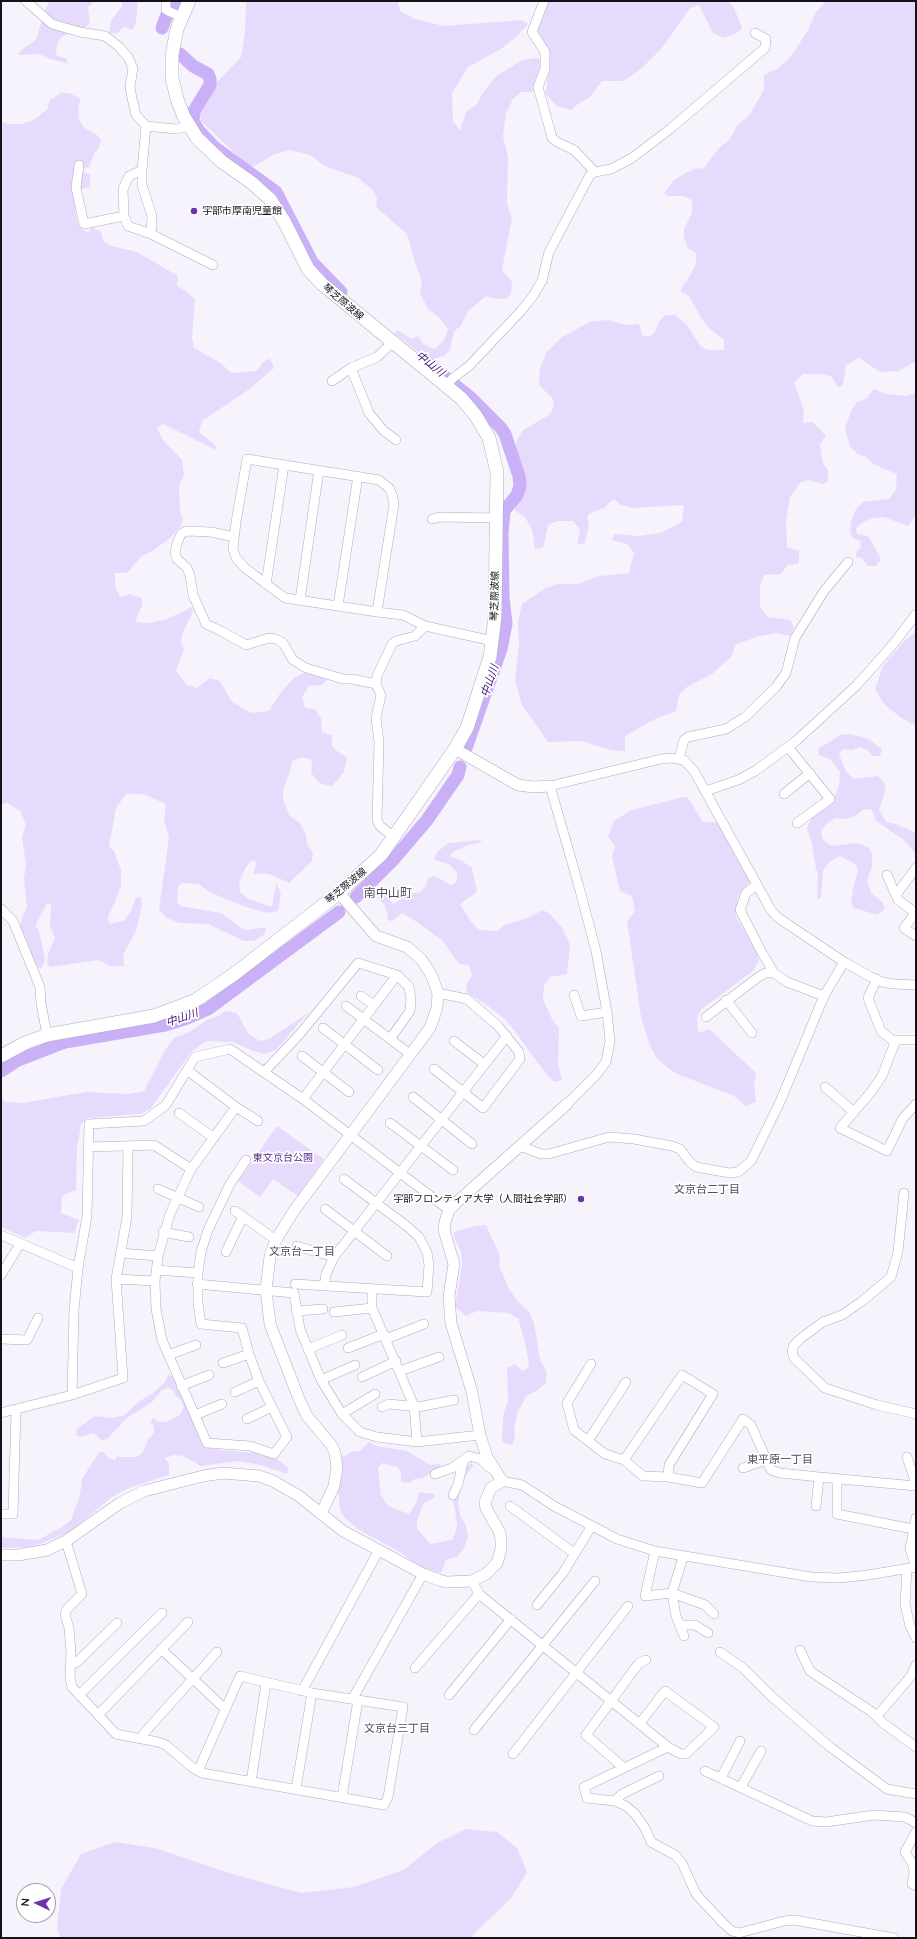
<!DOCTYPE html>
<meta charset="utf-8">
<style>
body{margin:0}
#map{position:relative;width:917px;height:1939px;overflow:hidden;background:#f6f3fd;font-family:Quicksand,sans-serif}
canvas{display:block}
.frame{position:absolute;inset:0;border:2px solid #141218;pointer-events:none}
.north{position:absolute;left:16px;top:1883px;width:40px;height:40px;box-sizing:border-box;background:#fff;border:1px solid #a1a0a3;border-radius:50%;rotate:274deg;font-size:11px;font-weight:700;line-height:16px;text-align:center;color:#141218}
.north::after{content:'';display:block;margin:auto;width:14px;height:18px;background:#6b33a9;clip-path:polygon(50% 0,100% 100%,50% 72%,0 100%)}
</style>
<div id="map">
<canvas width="917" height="1939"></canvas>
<div class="frame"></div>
<div class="north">N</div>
</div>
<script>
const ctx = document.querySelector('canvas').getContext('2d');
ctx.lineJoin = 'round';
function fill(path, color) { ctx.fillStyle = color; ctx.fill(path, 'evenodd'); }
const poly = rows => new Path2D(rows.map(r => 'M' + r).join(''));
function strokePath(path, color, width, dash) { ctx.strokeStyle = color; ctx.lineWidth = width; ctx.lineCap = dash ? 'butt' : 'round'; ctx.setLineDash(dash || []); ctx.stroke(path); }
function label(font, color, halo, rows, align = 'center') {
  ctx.font = font + ' Quicksand,"Noto Sans JP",sans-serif'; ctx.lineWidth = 3.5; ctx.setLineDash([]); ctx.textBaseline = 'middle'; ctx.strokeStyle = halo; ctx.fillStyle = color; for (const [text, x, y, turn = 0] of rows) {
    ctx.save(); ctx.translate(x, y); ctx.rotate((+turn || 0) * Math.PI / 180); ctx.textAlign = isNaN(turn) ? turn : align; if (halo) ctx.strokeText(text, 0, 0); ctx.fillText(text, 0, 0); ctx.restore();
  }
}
const green = poly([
 [50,1,94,1,88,7,90,22,87,26,61,37,57,45,56,55,67,59,67,63,50,59,40,54,18,55,21,50,36,40,45,9],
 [122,1,138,1,136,21,133,30,125,27,115,34,109,33,111,21,122,6],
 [246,1,399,1,398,4,401,12,415,19,444,26,522,20,528,24,516,37,501,49,468,67,452,93,453,121,460,131,466,112,477,104,482,94,496,76,522,60,536,58,542,61,535,88,532,92,521,92,513,99,506,113,503,136,508,157,507,204,512,218,502,270,512,282,511,294,506,299,491,298,486,296,468,311,461,326,454,331,450,350,444,356,434,359,422,355,394,333,397,330,412,339,418,336,423,344,434,349,443,342,448,329,440,318,428,309,420,293,422,280,416,266,407,234,376,207,377,198,372,189,358,178,325,166,310,155,290,150,275,154,254,166,246,164,201,121,199,110,202,103,214,85,241,57,245,33],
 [547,1,728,1,734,8,742,27,739,32,723,38,713,33,699,5,690,8,662,48,641,69,623,81,602,81,589,98,578,104,571,110,557,106,546,94,549,58,545,44,537,30],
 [826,1,916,1,916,363,912,363,899,371,880,372,859,358,846,365,843,385,838,387,831,376,821,374,803,374,794,383,804,410,803,423,813,422,826,436,820,444,823,463,828,470,828,481,823,484,808,480,800,483,790,497,786,520,787,547,799,551,799,563,787,566,781,574,764,575,760,585,760,607,768,617,790,620,794,627,790,636,777,633,759,636,735,645,732,656,712,674,687,687,679,695,676,711,653,720,625,736,625,751,611,750,581,741,548,742,522,705,515,680,519,644,518,622,522,604,544,589,557,584,579,584,599,576,629,573,634,553,627,544,612,540,614,534,639,536,660,533,682,522,684,505,633,508,621,505,614,499,604,508,590,513,587,517,589,524,585,543,577,545,580,529,573,521,557,521,548,525,543,548,535,549,532,529,524,516,515,511,515,504,523,491,523,474,516,451,516,442,523,430,549,415,554,407,553,399,539,385,540,368,546,353,562,337,590,322,608,320,626,325,639,324,642,335,649,337,655,332,659,322,665,315,675,315,687,325,701,347,708,350,724,350,724,340,709,328,702,319,689,296,681,292,682,287,687,281,696,264,696,253,688,248,684,238,684,229,692,213,692,200,684,196,667,196,664,193,674,180,684,174,694,169,704,168,719,148,729,140,737,126,750,114,758,100,764,90,764,75,777,69,789,59,807,32,816,12],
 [61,93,69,93,81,99,78,108,79,119,84,128,96,134,101,140,99,148,94,154,89,167,84,168,82,172,90,174,90,187,76,191,74,196,76,217,80,228,88,233,92,227,101,232,104,242,112,246,137,252,178,276,177,286,186,291,195,300,192,337,194,348,220,363,232,373,257,371,262,363,270,358,274,368,251,388,202,421,199,432,217,447,216,450,163,424,157,428,163,440,182,460,184,475,179,487,180,511,183,519,181,526,170,538,154,550,142,556,127,573,115,573,115,585,120,597,130,594,142,598,142,605,135,622,149,623,167,619,192,607,193,612,183,632,181,642,184,649,176,671,187,685,197,688,210,678,220,681,232,702,252,713,269,711,281,692,294,678,306,672,320,674,327,680,321,685,309,686,302,697,305,708,315,709,321,718,322,732,332,735,332,746,337,751,347,758,344,772,332,786,321,784,311,773,312,760,303,757,292,761,290,771,283,790,283,800,290,816,300,823,306,835,307,844,313,853,312,861,289,883,272,875,261,873,253,875,257,862,252,860,246,867,239,882,240,892,248,899,272,907,276,883,281,893,278,911,268,913,249,908,209,892,199,884,183,883,178,886,177,901,180,906,221,913,238,926,246,930,266,927,265,934,254,941,244,941,208,924,179,923,165,917,159,909,169,837,164,820,166,804,143,794,126,794,116,808,109,847,114,851,121,870,121,885,115,902,108,916,109,924,124,921,130,912,136,898,141,897,142,905,136,931,123,955,124,966,111,966,98,960,50,967,47,963,48,954,55,938,50,926,51,905,47,903,35,926,39,931,45,960,41,969,35,966,20,928,22,918,27,907,24,878,26,865,22,837,26,824,20,811,7,803,1,804,1,122,10,124,22,124,33,120,47,110,50,100],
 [874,389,886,394,905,396,916,393,916,515,908,526,884,517,872,518,860,524,856,528,857,534,868,536,873,544,881,559,876,566,868,566,862,558,856,557,856,553,861,547,860,541,853,538,850,532,851,521,856,509,863,502,889,499,896,489,897,474,873,464,866,457,858,454,850,447,845,428,851,411,857,402,867,398],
 [916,632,916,726,900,717,884,704,875,689,883,666,905,640],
 [850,734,868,739,882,749,880,756,872,756,868,750,859,747,852,750,843,749,839,754,846,772,854,779,878,776,884,783,886,789,879,809,886,822,896,824,916,833,916,854,904,840,876,821,872,810,864,809,857,815,847,819,835,818,826,824,821,832,823,840,832,846,857,843,869,848,872,854,872,867,867,880,871,893,882,902,885,908,878,915,854,908,851,903,853,889,858,870,855,864,840,856,830,861,823,871,821,897,817,900,818,875,816,869,812,844,807,828,812,817,834,798,839,786,840,772,830,759,819,755,818,749,840,735],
 [683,797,688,798,703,822,717,822,750,882,738,895,736,908,736,917,755,948,759,960,754,970,702,1009,697,1018,698,1033,709,1029,756,1073,754,1085,756,1102,746,1106,734,1096,675,1073,657,1059,649,1043,641,1017,627,921,635,911,632,896,620,891,612,857,615,846,608,837,614,821,632,810],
 [478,840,483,842,468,845,453,852,450,856,462,861,472,868,477,892,460,904,470,920,478,930,497,931,505,925,525,919,543,910,550,914,563,929,570,945,567,974,550,977,544,986,543,1000,553,1021,559,1028,558,1063,562,1080,554,1082,544,1071,507,1021,488,1006,466,992,467,983,472,976,469,965,459,964,443,941,411,918,402,913,392,921,387,920,388,915,384,904,375,894,380,888,393,904,411,893,419,893,425,887,428,878,434,876,451,885,457,881,457,873,449,864,434,860,438,851,449,843],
 [225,1011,237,1013,248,1033,260,1041,269,1039,308,1013,276,1050,264,1054,251,1050,233,1042,206,1041,191,1052,151,1108,141,1114,88,1118,81,1124,77,1148,76,1190,62,1196,61,1213,79,1220,74,1233,36,1231,25,1238,1,1227,1,1097,5,1102,22,1103,86,1092,128,1094,144,1091,165,1050,174,1038,189,1032,207,1020,218,1016],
 [277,1126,324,1159,298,1196,273,1179,260,1197,238,1181],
 [486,1225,500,1256,499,1265,509,1289,518,1302,529,1312,534,1323,540,1360,547,1372,546,1383,537,1391,526,1396,517,1414,514,1430,515,1437,512,1445,502,1442,503,1416,508,1400,507,1368,515,1364,523,1371,529,1367,526,1346,518,1318,508,1313,477,1311,466,1316,455,1307,462,1265,461,1251,454,1237,454,1232,475,1226],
 [169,1374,175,1379,202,1442,210,1449,256,1453,277,1459,289,1468,287,1474,261,1465,238,1461,201,1466,183,1456,174,1455,165,1458,169,1464,169,1475,129,1488,112,1497,71,1531,43,1543,29,1547,1,1548,1,1537,38,1540,62,1527,71,1520,80,1495,82,1479,99,1452,104,1452,109,1459,115,1460,117,1456,119,1457,137,1457,143,1452,148,1439,154,1433,154,1426,150,1422,153,1418,158,1422,167,1422,180,1415,184,1407,181,1400,175,1395,173,1390,168,1388,161,1391,152,1402,127,1418,108,1438,102,1441,94,1433,79,1437,76,1435,77,1429,95,1416,112,1418,125,1415,138,1402,152,1394,165,1382],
 [369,1442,376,1446,407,1451,430,1465,440,1464,441,1468,430,1473,423,1478,415,1479,410,1483,401,1482,401,1472,397,1467,382,1463,378,1468,381,1495,388,1506,409,1514,416,1503,419,1492,434,1494,435,1497,424,1503,417,1520,417,1528,430,1544,452,1540,456,1531,457,1523,453,1499,465,1468,472,1462,473,1466,466,1475,460,1491,458,1504,460,1515,466,1526,468,1536,464,1548,458,1556,446,1560,441,1573,431,1572,416,1564,400,1552,359,1530,345,1518,340,1510,338,1489,341,1458,353,1451,360,1451],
 [466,1829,497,1832,517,1848,527,1872,512,1897,470,1938,61,1938,57,1929,61,1889,81,1854,115,1842,155,1848,229,1873,301,1893,354,1887,403,1870,439,1842]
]);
const river = poly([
 [162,28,166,17,177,1],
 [180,54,193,66,208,74,210,79,210,85,194,111,193,121,198,130,214,147,276,192,312,262,341,292],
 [424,360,471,398,501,428,505,434,519,476,520,486,517,495,504,511,502,533,503,597,506,624,501,649,466,748],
 [356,897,393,860,427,820,458,775,460,767],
 [1,1071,16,1061,65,1042,165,1025,187,1018,208,1009,339,912]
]);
const minor = poly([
 [26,1,52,24,80,32,105,36,118,46,128,57,133,68,130,87,132,98,136,115,146,126,176,129,189,126],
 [166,1,166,10,181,17],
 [544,1,532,32,545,52,545,69,538,87,550,130,552,138,557,142,574,150,595,172],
 [146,126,142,170,142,185,152,216,151,234],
 [79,165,76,188,84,224,124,216],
 [142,170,129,176,123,189,124,216,128,226,151,234,213,265],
 [351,368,377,357,392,343],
 [332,381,351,368,369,413,383,430,396,440],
 [446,386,453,378,469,366,521,311,533,296,542,281,549,252,590,175,595,172,611,169,632,158,670,129,765,48,766,39,755,33],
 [432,519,440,517,496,518],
 [234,537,211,532,186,531,181,534,177,543,175,553,177,559,187,568,190,575,193,595,206,624,223,632,246,645,269,638,276,639,283,643,293,660,306,668,343,679,352,679,376,684],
 [266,584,284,465],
 [300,600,319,470],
 [338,606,358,476],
 [377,612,394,504,392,494,389,488,379,480,247,459,236,522,233,549,236,558,245,568,285,598,377,612,403,615,425,626,493,641],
 [788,747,830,799,797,823],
 [679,758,684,740,688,737,726,729,745,717,776,687,786,673,795,638,824,591,848,562],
 [706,791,738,780,755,771,796,741,857,685,895,642,916,614],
 [784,794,810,773],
 [395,838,380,826,377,820,379,742,376,718,381,695,376,684,377,676,392,644,396,641,415,636,425,626],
 [887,875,898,900,916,913],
 [757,885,746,893,740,910,761,951,774,973,787,982,824,996],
 [896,895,916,868],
 [1,909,13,921,40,987,41,1003,47,1035],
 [916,912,904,928,916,936],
 [877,979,868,998,881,1031,892,1040,916,1040],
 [574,995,581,1016,607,1012],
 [361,996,374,1005],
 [726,1000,752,1033],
 [346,1006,410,1054],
 [706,1017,757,978,765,973,774,973],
 [323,1028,378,1070],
 [896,1040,882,1076,871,1092,840,1128,887,1151,903,1118,916,1104],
 [454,1041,484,1064],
 [302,1056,349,1092],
 [434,1069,483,1108,520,1059,519,1052,498,1026,467,999,438,993],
 [187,1070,195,1057,230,1049,303,1099,449,1210],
 [264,1072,299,1035,358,963,397,975,409,987,411,999,410,1011,390,1039],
 [825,1087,854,1112],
 [413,1097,472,1144],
 [303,1099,397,975],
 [567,1104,596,1075,606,1062,610,1041,607,1012,596,951,578,883,550,786,661,759,671,758,684,760,694,771,771,910,777,917,844,962,871,977,882,982,894,984,916,985],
 [236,1107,191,1169,170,1214,158,1256,155,1281,156,1309,162,1340,207,1443,250,1446,274,1454,287,1437,259,1381,249,1354,242,1328,201,1324,198,1303,198,1273,201,1252,208,1230,230,1184,246,1160],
 [179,1113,214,1138],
 [390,1123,453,1170],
 [520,1146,541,1154,549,1154,609,1137,634,1139,672,1146,680,1149,690,1162,696,1167,730,1173,738,1172,751,1161,780,1102,824,996,844,962],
 [89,1147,154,1145,191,1169],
 [158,1189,199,1207],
 [904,1193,898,1252,891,1277,861,1302,842,1315,823,1322,800,1339,794,1345,792,1351,794,1358,825,1388,877,1405,916,1414],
 [325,1209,387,1256],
 [235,1211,276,1240],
 [163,1232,189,1237],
 [1,1235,78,1268],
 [297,1246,334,1257],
 [226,1252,243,1216],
 [120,1253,158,1256],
 [156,1270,198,1273],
 [1,1275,20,1244],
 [116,1279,155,1281],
 [197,1284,294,1293,300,1329,321,1380,342,1414,360,1432,377,1437,417,1442,480,1435],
 [295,1284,427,1292,429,1265,427,1252,419,1237,408,1227,344,1179],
 [324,1286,326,1274,334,1257,507,1036],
 [372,1289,372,1308,414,1406,417,1442],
 [296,1311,323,1309],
 [334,1312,372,1308],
 [1,1339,27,1340,38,1318],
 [386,1339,424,1324],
 [348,1348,384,1334],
 [308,1349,342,1335],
 [168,1355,196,1345],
 [223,1363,249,1354],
 [591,1364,567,1403,574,1430,605,1454,624,1460,682,1375,713,1394,669,1465,668,1477,702,1483,743,1419,751,1425,771,1470,780,1473,819,1477,916,1486],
 [400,1371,439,1357],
 [362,1377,396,1361],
 [321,1380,355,1365],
 [181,1386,209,1375],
 [235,1392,259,1381],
 [72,1395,74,1310,78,1268,87,1216,89,1124,144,1121,166,1105,187,1070,236,1107,258,1121],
 [382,1407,389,1404,418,1407,454,1400],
 [1,1413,72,1395,123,1378,116,1279,127,1217,128,1146],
 [342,1414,375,1394],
 [195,1415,222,1404],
 [247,1419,272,1407],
 [588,1441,626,1382],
 [907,1457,916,1484],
 [624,1460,643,1476,668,1477],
 [743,1468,766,1460],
 [435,1474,452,1468,469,1456,481,1459,487,1466,494,1470],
 [837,1479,837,1514,913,1529],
 [502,1481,522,1485,554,1506,617,1539,655,1551,811,1577,839,1578,868,1575,916,1567],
 [453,1495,458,1484,463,1462],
 [510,1506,574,1553],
 [816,1506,819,1477],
 [1,1514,13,1514,16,1410],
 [66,1541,82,1594,67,1609,65,1614,69,1628,71,1652,70,1678,72,1687,116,1734,158,1742,166,1745,193,1768,198,1771,202,1773,384,1805,388,1797,403,1707,312,1693,240,1676,198,1771],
 [655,1551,645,1596,672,1593,676,1616,684,1636],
 [683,1557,672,1593,705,1605,714,1614],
 [916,1567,910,1549,916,1518],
 [907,1569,905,1604,910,1626,916,1638],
 [472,1581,479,1594,668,1747,681,1754,686,1754,714,1727,665,1691,640,1723],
 [537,1605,563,1573,591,1527],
 [680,1625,695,1625,708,1633],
 [161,1649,222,1706,226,1708],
 [800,1650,810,1671,872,1712,883,1723,916,1747],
 [720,1652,743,1668,771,1696,830,1747,887,1789,916,1794],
 [71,1665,77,1662,117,1623],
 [415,1668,479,1594],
 [302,1691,379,1550],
 [79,1695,162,1613],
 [449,1695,511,1619],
 [353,1698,423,1574],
 [98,1715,188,1622],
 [877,1716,911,1676,916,1665],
 [474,1730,595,1581],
 [142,1739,144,1733,217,1652],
 [668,1747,584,1787,587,1798,615,1801,626,1806,635,1814,645,1828,651,1842,675,1855,682,1863,696,1894,723,1923,732,1931,739,1933,784,1921,794,1920,894,1938],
 [513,1754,628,1606],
 [624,1768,586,1735,639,1663,646,1660],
 [705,1771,812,1821,826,1822,874,1815,905,1817,916,1823],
 [721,1778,740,1741],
 [251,1782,266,1683],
 [741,1787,761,1751],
 [296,1789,312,1693],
 [342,1797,358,1700],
 [615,1801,622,1794,659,1776],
 [916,1832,905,1852,913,1865,914,1873,912,1884,916,1886]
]);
const tertiary = poly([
 [455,749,518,785,533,787,550,786],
 [321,1514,334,1486,337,1468,335,1453,332,1446,307,1416,299,1399,270,1324,266,1290,270,1256,276,1240,293,1212,430,1028,437,1008,438,993,431,974,421,959,407,947,376,936,339,893],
 [1,1555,18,1555,47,1550,66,1541,120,1503,144,1491,203,1476,223,1473,259,1476,273,1481,299,1496,343,1531,423,1574,439,1580,446,1582,472,1581,486,1574,497,1563,501,1549,501,1540,500,1533,486,1508,485,1502,491,1488,502,1481,487,1457,480,1435,472,1392,451,1323,449,1296,454,1264,444,1230,445,1222,449,1210,457,1202,567,1104]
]);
const secondary = poly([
 [1,1056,25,1043,47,1035,154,1016,196,1000,233,975,339,893,381,855,455,749,467,728,490,657,495,617,497,472,489,438,476,416,461,398,322,284,308,269,284,221,270,199,252,183,221,161,197,138,184,117,177,99,172,78,172,55,177,29,189,1]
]);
const markers = [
 [194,211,4,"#6b33a9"],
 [581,1199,4,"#6b33a9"]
];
const poiNames = [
 ["宇部市厚南児童館",202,211],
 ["宇部フロンティア大学（人間社会学部）",573,1199,"right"]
];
const streetNames = [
 ["琴芝際波線",343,302,40],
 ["琴芝際波線",495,596,-89],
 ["琴芝際波線",346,886,-40]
];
const parkNames = [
 ["東文京台公園",283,1158]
];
const waterNames = [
 ["中山川",430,364,39],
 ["中山川",490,681,-71],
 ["中山川",182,1018,-19]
];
const neighbourhoodNames = [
 ["文京台二丁目",707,1190],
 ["文京台一丁目",302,1252],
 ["東平原一丁目",780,1460],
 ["文京台三丁目",397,1729]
];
const quarterNames = [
 ["南中山町",388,893]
];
fill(green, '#e7dbfd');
strokePath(river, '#cab0f7', 13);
strokePath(minor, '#b0aabb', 10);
strokePath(tertiary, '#b0aabb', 12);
strokePath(secondary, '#b0aabb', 14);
strokePath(minor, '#fff', 9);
strokePath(tertiary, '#fff', 11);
strokePath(secondary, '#fff', 13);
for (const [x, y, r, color] of markers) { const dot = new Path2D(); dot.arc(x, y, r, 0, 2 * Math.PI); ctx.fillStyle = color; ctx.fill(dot); strokePath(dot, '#fff', 1.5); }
label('10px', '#141218', '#fff', poiNames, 'left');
label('10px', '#141218', '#fff', streetNames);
label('10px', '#5a2b8f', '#fff', parkNames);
label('italic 11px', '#430c74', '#fff', waterNames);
label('11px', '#524d5b', '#fff', neighbourhoodNames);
label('12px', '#524d5b', '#fff', quarterNames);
</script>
